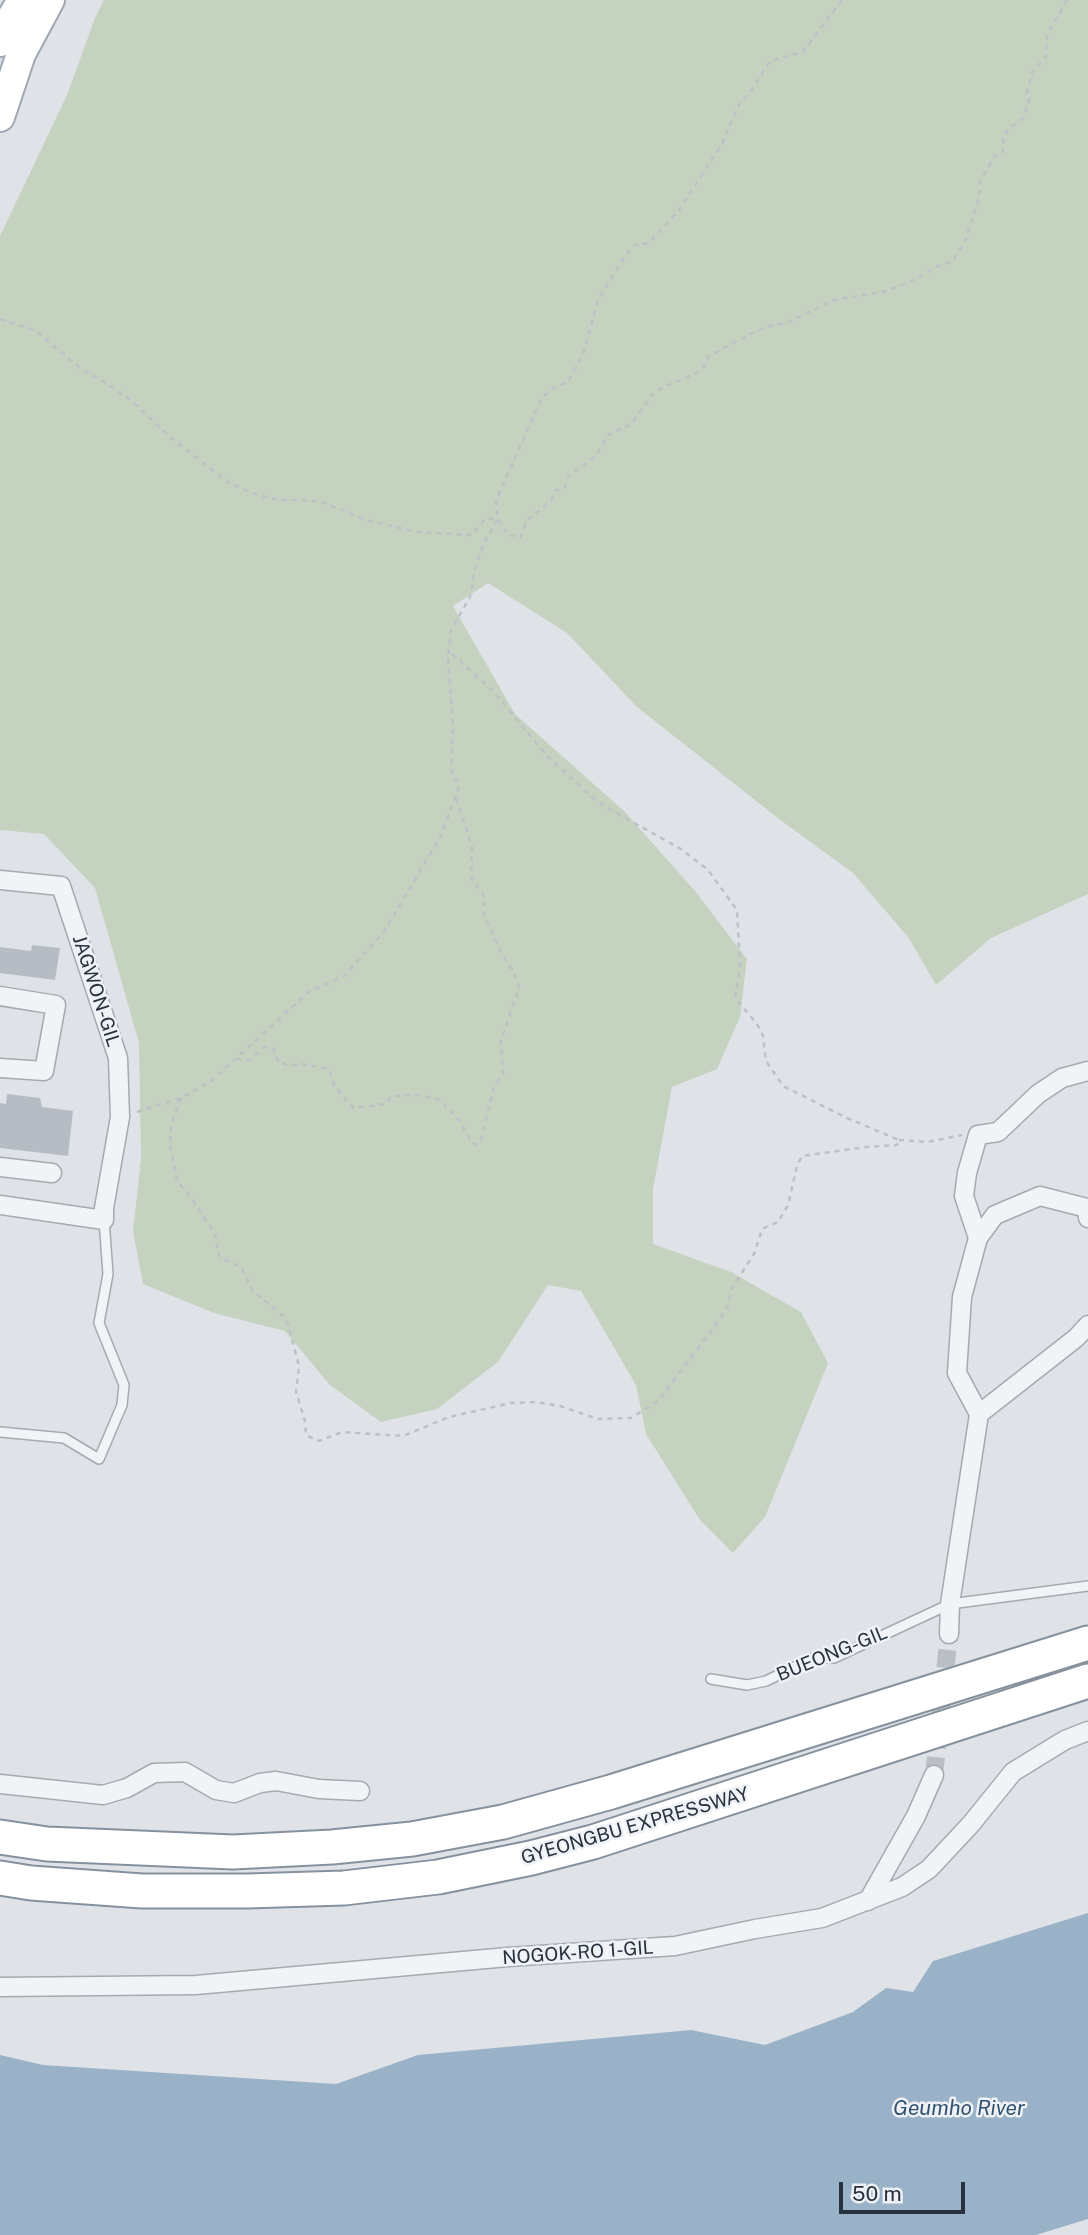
<!DOCTYPE html>
<style>
body{margin:0}
#map{position:relative;width:1088px;height:2235px;overflow:hidden;background:#dfe3e8;font-family:"Public Sans",sans-serif}
canvas{display:block}
.scale{position:absolute;left:839px;top:2182px;width:126px;height:32px;box-sizing:border-box;border:4px solid #28313e;border-top:0;padding-left:9px;font-size:21px;line-height:24px;white-space:nowrap;color:#28313e;-webkit-text-stroke:5px #eef1f5;paint-order:stroke}
</style>
<div id="map">
<canvas width="1088" height="2235"></canvas>
<div class="scale">50 m</div>
</div>
<script>
const ctx = document.querySelector('canvas').getContext('2d');
ctx.lineJoin = 'round';
function fill(path, color) { ctx.fillStyle = color; ctx.fill(path, 'evenodd'); }
const poly = rows => new Path2D(rows.map(r => 'M' + r).join(''));
function strokePath(path, color, width, dash) { ctx.strokeStyle = color; ctx.lineWidth = width; ctx.lineCap = dash ? 'butt' : 'round'; ctx.setLineDash(dash || []); ctx.stroke(path); }
function label(font, color, halo, rows, align = 'center') {
  ctx.font = font + ' "Public Sans",sans-serif'; ctx.lineWidth = 5; ctx.setLineDash([]); ctx.textBaseline = 'middle'; ctx.strokeStyle = halo; ctx.fillStyle = color; for (const [text, x, y, turn = 0] of rows) {
    ctx.save(); ctx.translate(x, y); ctx.rotate((+turn || 0) * Math.PI / 180); ctx.textAlign = isNaN(turn) ? turn : align; if (halo) ctx.strokeText(text, 0, 0); ctx.fillText(text, 0, 0); ctx.restore();
  }
}
const green = poly([
 [104,0,1088,0,1088,894,991,938,936,985,908,937,853,873,779,819,637,707,567,633,488,583,453,606,515,714,624,811,695,891,747,959,740,1017,717,1069,672,1087,653,1189,653,1244,731,1272,801,1312,828,1363,765,1517,733,1553,700,1520,646,1434,636,1385,581,1291,548,1285,498,1362,437,1409,381,1422,330,1385,285,1331,214,1313,143,1284,133,1231,141,1159,139,1043,95,888,44,834,0,830,0,236,67,95,95,18]
]);
const water = poly([
 [1088,1913,1088,2219,1036,2235,0,2235,0,2055,43,2065,336,2084,418,2055,691,2030,765,2045,853,2012,886,1988,913,1992,933,1961]
]);
const building = poly([
 [32,945,60,948,55,980,0,973,0,947,31,951],
 [7,1094,40,1098,42,1107,73,1111,68,1156,0,1148,0,1103,6,1104]
]);
const streetTunnel = poly([
 [934,1775,949,1634]
]);
const path = poly([
 [0,319,36,331,81,369,101,380,132,401,170,437,229,483,257,495,280,500,320,501,366,520,417,532,472,535,485,519,498,519,508,535,521,537,527,520,551,501,555,491,565,487,568,477,596,456,608,435,631,424,652,395,663,387,695,374,703,368,709,356,754,332,773,325,787,323,833,300,883,292,910,282,936,267,952,261,964,244,979,198,980,181,995,156,1003,152,1003,137,1009,129,1022,119,1029,103,1027,93,1032,72,1046,57,1047,35,1067,0],
 [237,1059,250,1060,264,1047,274,1049,278,1061,288,1066,302,1064,329,1069,334,1084,346,1100,354,1108,385,1104,392,1096,417,1095,440,1100,459,1120,467,1135,475,1145,481,1140,494,1087,503,1074,501,1040,519,988,514,973,501,952,483,913,485,897,471,878,472,847,455,794],
 [181,1098,171,1125,170,1144,177,1181,190,1196,215,1234,219,1257,241,1267,253,1291,282,1315,288,1324,299,1366,296,1392,305,1421,306,1435,319,1441,342,1432,403,1436,449,1417,511,1403,535,1402,560,1406,598,1419,631,1418,658,1401,717,1323,727,1308,732,1288,754,1254,762,1229,778,1222,788,1205,797,1166,802,1156,866,1147,897,1145,899,1140,847,1118,783,1086,766,1061,763,1036,757,1024,735,998,740,968,737,910,708,870,681,849,609,809,592,797,548,757,493,691,450,652],
 [137,1112,181,1098,211,1081,310,991,343,977,383,933,441,836,459,786,451,770,453,725,448,658,451,630,470,597,475,568,485,541,498,519,496,501,541,399,552,389,568,382,584,351,598,300,624,258,635,245,649,243,679,210,722,144,738,106,753,88,770,61,803,52,842,0],
 [899,1140,928,1142,962,1135]
]);
const lane = poly([
 [0,1432,64,1438,99,1459,122,1405,124,1385,99,1323,108,1274,104,1220],
 [711,1679,747,1685,766,1681,813,1658,834,1658,950,1604,1088,1586]
]);
const street = poly([
 [0,880,61,886,118,1058,120,1117,104,1208,104,1220,0,1205],
 [0,996,56,1005,44,1071,0,1068],
 [0,1167,52,1173],
 [978,1238,995,1215,1040,1196,1087,1208,1088,1218],
 [979,1414,1076,1338,1088,1325],
 [949,1634,950,1604,979,1414,957,1373,962,1297,978,1238,964,1196,967,1173,978,1135,998,1132,1038,1094,1062,1078,1088,1071],
 [0,1784,103,1795,127,1788,154,1773,185,1772,216,1790,234,1793,260,1783,276,1781,319,1789,360,1791],
 [868,1901,916,1816,934,1775],
 [0,1987,196,1985,508,1957,675,1946,755,1929,822,1918,902,1887,929,1869,971,1824,1013,1772,1065,1740,1088,1731]
]);
const primary = poly([
 [0,42,4,30,22,0],
 [0,117,21,54,50,0]
]);
const highway = poly([
 [0,1837,47,1844,233,1852,332,1847,412,1839,503,1822,611,1792,1088,1643],
 [0,1878,31,1883,142,1891,247,1891,344,1888,438,1877,531,1858,593,1842,1088,1681]
]);
const streetNames = [
 ["JAGWON-GIL",96,991,72],
 ["BUEONG-GIL",832,1654,-22],
 ["GYEONGBU EXPRESSWAY",635,1826,-16],
 ["NOGOK-RO 1-GIL",578,1953,-4]
];
const waterNames = [
 ["Geumho River",959,2109]
];
fill(green, '#c5d2c0');
fill(water, '#9ab2c7');
fill(building, '#b6bcc4');
strokePath(streetTunnel, '#babfc6', 18, [18, 9]);
strokePath(lane, '#a4aab2', 12);
strokePath(street, '#a4aab2', 21);
strokePath(primary, '#9ea8b3', 32);
strokePath(highway, '#86919e', 37);
strokePath(path, '#bdc1c6', 2.5, [5, 5]);
strokePath(lane, '#f1f3f6', 9);
strokePath(street, '#f1f3f6', 18);
strokePath(primary, '#fff', 28);
strokePath(highway, '#fff', 33);
label('19px', '#28313e', '#eef1f5', streetNames);
label('italic 21px', '#335271', '#eef1f5', waterNames);
</script>
